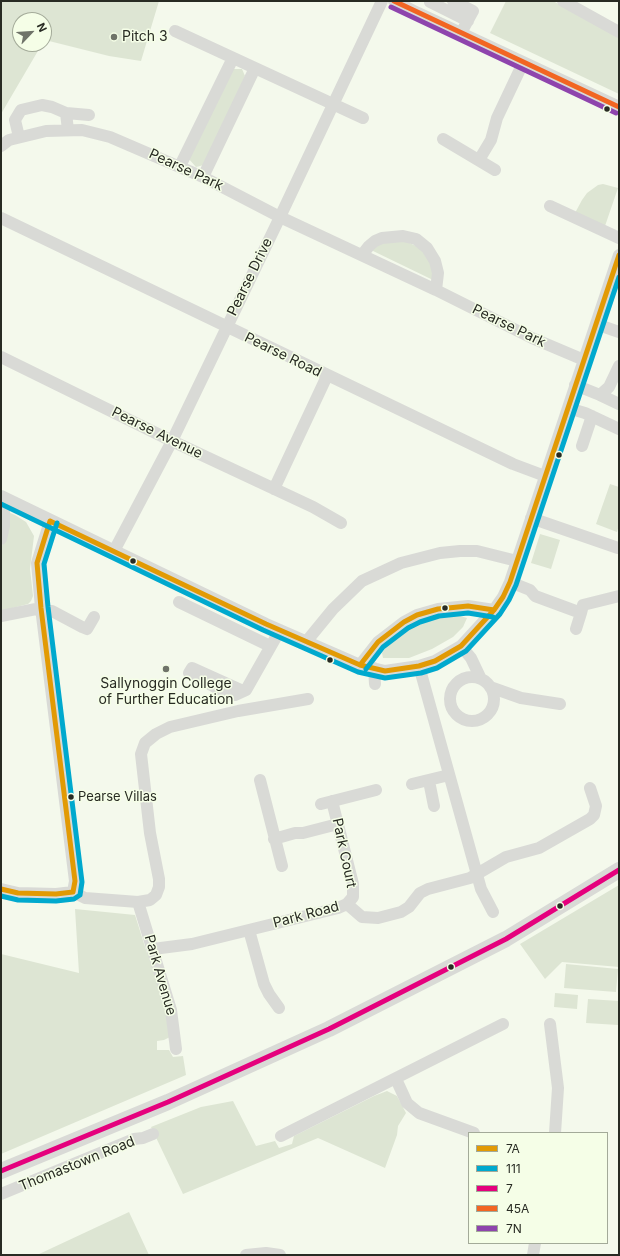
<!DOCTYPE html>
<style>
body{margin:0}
#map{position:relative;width:620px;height:1256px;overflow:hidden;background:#f4f9ec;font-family:Inter,sans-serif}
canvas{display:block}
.frame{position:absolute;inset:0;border:2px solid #282b23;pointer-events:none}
.legend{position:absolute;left:468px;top:1132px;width:140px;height:112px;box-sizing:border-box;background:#f5fee7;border:1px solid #a3aa99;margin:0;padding:5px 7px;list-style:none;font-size:12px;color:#282b23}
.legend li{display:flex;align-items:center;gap:8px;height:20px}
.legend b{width:20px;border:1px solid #a3aa99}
.north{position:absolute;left:12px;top:12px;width:40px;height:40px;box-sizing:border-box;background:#f5fee7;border:1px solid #a3aa99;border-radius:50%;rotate:65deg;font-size:11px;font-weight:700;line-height:16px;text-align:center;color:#282b23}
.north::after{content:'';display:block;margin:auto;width:14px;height:18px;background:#6f7369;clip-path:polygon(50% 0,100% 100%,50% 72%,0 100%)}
</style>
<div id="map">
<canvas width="620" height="1256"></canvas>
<div class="frame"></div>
<ul class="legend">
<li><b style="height:5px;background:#e29a04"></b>7A</li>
<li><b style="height:5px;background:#00a9ce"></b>111</li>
<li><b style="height:5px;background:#e5007d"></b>7</li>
<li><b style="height:5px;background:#f26522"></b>45A</li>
<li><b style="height:5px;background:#8e44ad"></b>7N</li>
</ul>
<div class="north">N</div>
</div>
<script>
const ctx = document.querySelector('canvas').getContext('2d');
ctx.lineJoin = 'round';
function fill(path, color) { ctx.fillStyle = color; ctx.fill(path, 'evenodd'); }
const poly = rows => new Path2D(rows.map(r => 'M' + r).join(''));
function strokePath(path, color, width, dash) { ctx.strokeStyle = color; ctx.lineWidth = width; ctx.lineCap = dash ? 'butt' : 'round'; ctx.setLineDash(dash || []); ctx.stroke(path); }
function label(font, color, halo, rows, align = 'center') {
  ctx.font = font + ' Inter,sans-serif'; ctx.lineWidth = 3; ctx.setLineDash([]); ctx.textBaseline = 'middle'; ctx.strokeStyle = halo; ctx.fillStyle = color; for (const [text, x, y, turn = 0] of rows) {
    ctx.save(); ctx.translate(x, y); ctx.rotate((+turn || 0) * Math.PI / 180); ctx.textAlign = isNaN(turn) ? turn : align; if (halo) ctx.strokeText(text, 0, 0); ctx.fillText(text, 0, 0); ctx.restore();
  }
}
const green = poly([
 [1,1,159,1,141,61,109,56,45,40,44,41,44,20,20,20,20,44,42,44,1,114],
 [506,1,553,1,619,37,619,94,490,33],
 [233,69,242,69,245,76,204,165,196,167,188,158],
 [603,184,618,188,605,226,575,213,582,200,587,193,598,185],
 [403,240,416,246,426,254,433,268,433,280,371,250,380,243],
 [610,484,619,487,619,525,617,532,596,524],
 [8,512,15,515,26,522,34,536,30,569,33,596,31,601,28,604,1,611,1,547,3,544],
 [540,534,560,540,551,569,531,563],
 [454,614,467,618,463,627,453,637,432,649,409,658,383,658,382,653,390,642,409,628,433,618],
 [619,885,619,967,562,962,545,979,520,944],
 [75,909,135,915,147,953,150,954,164,993,170,1037,164,1040,157,1041,157,1050,169,1050,173,1057,183,1056,186,1075,1,1154,1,954,79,973],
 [566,964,618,969,616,992,564,988],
 [555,993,578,995,577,1009,554,1007],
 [588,999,619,1001,618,1025,586,1023],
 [387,1091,397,1096,406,1113,398,1126,397,1135,385,1168,318,1138,183,1194,151,1127,201,1107,233,1101,256,1146,275,1141,279,1148,292,1144,294,1136,374,1096],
 [129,1212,149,1255,37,1255]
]);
const minor = poly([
 [394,1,418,13,619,107],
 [453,1,473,11,461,33],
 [563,1,619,32],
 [430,2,468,21],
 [175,31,363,118],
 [66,113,89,115],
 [19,137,15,120,21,110,42,105,52,107,66,113,68,130],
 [443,139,495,170],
 [1,146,9,140,46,131,82,130,110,137,203,177,280,217,436,290,532,338,584,360],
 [479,160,491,140,497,118,523,63],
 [180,166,233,58],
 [203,177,255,68],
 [550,206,619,238],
 [1,218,513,464,545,476],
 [362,255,369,246,375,241,382,238,403,236,416,239,427,248,435,261,438,273,436,290],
 [596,324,619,332],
 [1,357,172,441,313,507,341,523],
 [575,385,600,395,609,387,619,366],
 [600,395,619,404],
 [568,408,585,413,619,429],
 [582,446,592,416],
 [274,489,327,376],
 [1,496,266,624,360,665,385,671,419,666,435,661,461,646,494,610,503,597,510,582,619,255],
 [531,518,618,548],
 [1,539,4,526,4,509,7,499],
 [114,551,172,441,280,217,382,1],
 [510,582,530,590,535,596,581,613,583,605,619,596],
 [179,602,270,646],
 [41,613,52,611,82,627,87,629,94,617],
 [1,616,41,608],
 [576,629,581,613],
 [306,642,333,609,362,581,401,563,440,553,460,551,477,551,517,561],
 [461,646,471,658,481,679],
 [360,665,378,642,404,622,417,615,438,609,468,606,494,610],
 [419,666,481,889,493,912],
 [374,668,375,684],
 '450 699a22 22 0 1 1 44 0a22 22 0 1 1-44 0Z',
 [490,687,521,698,560,704],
 [243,691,192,668,189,673,228,694,235,695,246,690,280,630],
 [260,780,282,866],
 [429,781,434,806],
 [412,784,449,775],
 [332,801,353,884,353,897,347,904],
 [321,804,376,790],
 [274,839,295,833,303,833,338,824],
 [1,889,18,893,56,894,73,892,75,881,41,608,37,563,50,521],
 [73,892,85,898,138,902,150,900,156,895,159,887,159,879,150,833,141,754,145,743,156,734,170,727,238,711,308,699],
 [138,902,171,1010,176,1049],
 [249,930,264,984,269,994,279,1008],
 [153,949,192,944,338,908,347,904,362,917,378,918,401,912,409,907,420,893,428,889,470,878,506,857,539,848,590,819,594,815,596,806,590,788],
 [550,1024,558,1088,555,1133],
 [396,1079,407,1103,419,1113,474,1133],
 [281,1136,503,1024],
 [1,1194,134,1139,143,1138,153,1134],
 [246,1255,266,1253,280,1255],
 [533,1255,535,1243]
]);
const major = poly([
 [1,1171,168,1102,329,1029,506,939,619,870]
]);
const bus1 = poly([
 [50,521,266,624,360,665,385,671,419,666,435,661,461,646,494,610,503,597,510,582,619,255],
 [360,665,378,642,404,622,417,615,438,609,468,606,494,610],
 [1,889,18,893,56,894,73,892,75,881,41,608,37,563,50,521]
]);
const bus2 = poly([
 [1,504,263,630,358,672,385,678,421,673,437,668,466,651,500,614,509,600,516,585,619,277],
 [366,669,383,647,408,628,420,622,439,616,468,613,493,617],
 [1,896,18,900,56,901,74,899,80,895,82,882,48,607,44,564,57,523]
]);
const bus3 = poly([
 [1,1171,168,1102,329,1029,506,939,619,870]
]);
const bus4 = poly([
 [394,1,619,107]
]);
const bus5 = poly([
 [391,7,616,113]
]);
const markers = [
 [114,37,4,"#6f7369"],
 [607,109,3.5,"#282b23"],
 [559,455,3.5,"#282b23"],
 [133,561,3.5,"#282b23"],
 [445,608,3.5,"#282b23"],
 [330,660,3.5,"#282b23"],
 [166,669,4,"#6f7369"],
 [71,797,3.5,"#282b23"],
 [560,906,3.5,"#282b23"],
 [451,967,3.5,"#282b23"]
];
const busNames = [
 ["Pearse Villas",78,797]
];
const poiNames = [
 ["Pitch 3",122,37],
 ["Sallynoggin College",166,684,"center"],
 ["of Further Education",166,700,"center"]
];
const streetNames = [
 ["Pearse Park",186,170,25],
 ["Pearse Drive",250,277,-64],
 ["Pearse Park",509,326,26],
 ["Pearse Road",283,355,26],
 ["Pearse Avenue",157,433,26],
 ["Park Court",344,853,78],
 ["Park Road",306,915,-15],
 ["Park Avenue",160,975,74],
 ["Thomastown Road",77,1164,-22]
];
fill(green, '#dde5d3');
strokePath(minor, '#d9dad6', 12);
strokePath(major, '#d9dad6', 16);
strokePath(bus1, '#e29a04', 5);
strokePath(bus2, '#00a9ce', 5);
strokePath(bus3, '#e5007d', 5);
strokePath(bus4, '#f26522', 5);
strokePath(bus5, '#8e44ad', 5);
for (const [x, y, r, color] of markers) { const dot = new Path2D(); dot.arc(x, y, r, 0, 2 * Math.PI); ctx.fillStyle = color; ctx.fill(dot); strokePath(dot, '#f5fee7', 1.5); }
label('13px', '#282b23', '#f5fee7', busNames, 'left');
label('14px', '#282b23', '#f5fee7', poiNames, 'left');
label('14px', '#282b23', '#f5fee7', streetNames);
</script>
